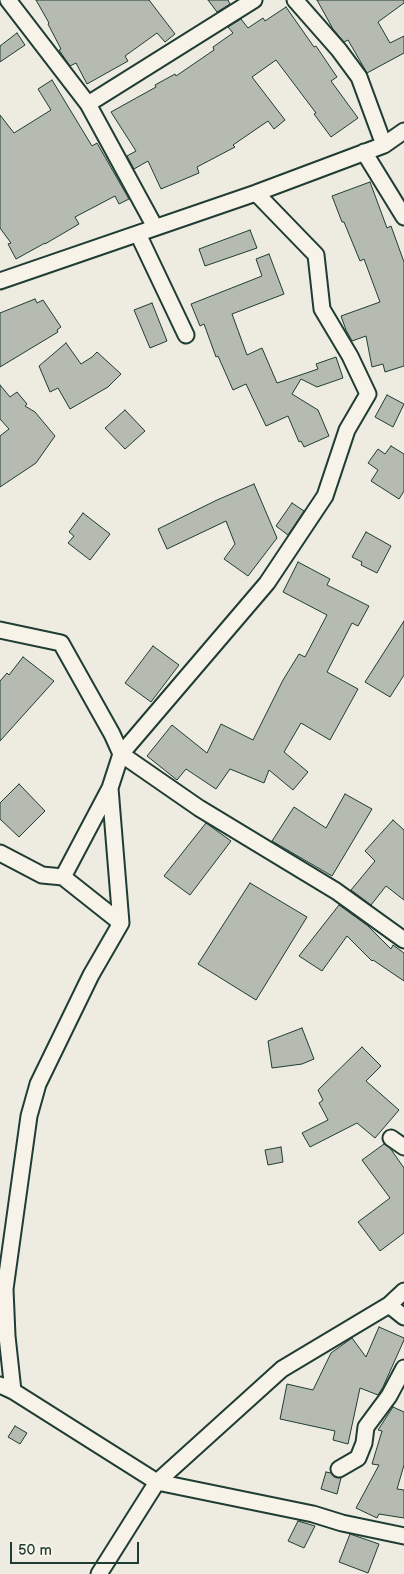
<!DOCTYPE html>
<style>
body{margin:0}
#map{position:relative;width:404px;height:1574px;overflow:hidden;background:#eeece1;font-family:"Balsamiq Sans",sans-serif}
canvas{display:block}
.scale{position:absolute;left:10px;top:1542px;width:129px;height:22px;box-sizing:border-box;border:2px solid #1f3d34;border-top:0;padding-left:6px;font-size:15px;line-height:18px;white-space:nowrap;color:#1f3d34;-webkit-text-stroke:4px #f7f3e8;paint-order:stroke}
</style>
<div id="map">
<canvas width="404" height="1574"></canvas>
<div class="scale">50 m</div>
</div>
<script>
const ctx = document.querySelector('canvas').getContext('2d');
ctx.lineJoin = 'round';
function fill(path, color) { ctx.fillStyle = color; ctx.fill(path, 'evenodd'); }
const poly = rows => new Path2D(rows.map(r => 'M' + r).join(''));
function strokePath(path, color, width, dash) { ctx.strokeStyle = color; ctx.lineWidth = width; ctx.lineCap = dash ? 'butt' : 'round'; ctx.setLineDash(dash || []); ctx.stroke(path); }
const building = poly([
 [36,0,149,0,175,34,165,42,157,33,125,56,128,61,87,84,76,63,70,66,59,50,61,49,48,24,49,23,36,0],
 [208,0,228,0,230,4,217,12,208,0],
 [317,0,404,0,404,3,378,22,390,43,404,36,404,53,367,73,348,40,344,42,333,29,317,0],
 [286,7,314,47,316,46,337,77,331,81,358,118,331,137,314,114,316,113,276,60,252,77,285,120,274,129,268,121,233,145,235,147,197,167,199,173,161,189,148,161,134,169,127,156,136,151,111,112,156,87,155,85,175,74,176,76,214,50,213,47,233,33,228,27,241,19,248,28,263,18,265,21,286,7],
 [17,33,25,45,0,62,0,46,17,33],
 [52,80,92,146,97,143,129,199,119,204,115,196,75,217,79,224,45,244,45,243,16,259,8,244,11,243,0,228,0,115,14,133,51,110,38,89,52,80],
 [370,182,387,228,391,226,404,262,404,366,385,372,383,364,372,367,366,336,352,341,346,330,341,316,380,302,364,259,360,261,344,222,342,222,332,196,370,182],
 [250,230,257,248,205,266,199,249,250,230],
 [269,254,284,294,232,314,247,355,262,348,277,383,318,369,316,364,336,357,343,378,317,387,301,379,292,394,318,410,329,436,304,447,301,441,299,442,288,416,266,426,246,384,233,390,218,356,216,357,204,324,200,326,191,304,262,276,256,259,269,254],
 [35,299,37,303,43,300,61,327,57,330,58,332,0,367,0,313,35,299],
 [152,303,167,341,150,348,134,310,152,303],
 [66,343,81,364,92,357,97,352,121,374,108,387,70,409,58,388,50,392,39,366,66,343],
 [0,385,10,397,17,392,27,404,25,406,35,412,55,436,36,463,0,487,0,436,9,429,0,419,0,385],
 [387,395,404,404,393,427,375,417,387,395],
 [125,410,145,431,125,449,105,428,125,410],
 [391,446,404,454,404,491,399,499,371,481,378,470,368,463,378,449,385,454,391,446],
 [254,484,277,538,248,576,224,559,235,544,226,521,167,549,158,529,217,500,254,484],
 [292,503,304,511,288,535,276,526,292,503],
 [83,513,110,534,90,560,68,543,74,536,69,532,83,513],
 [366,532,391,546,377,573,361,565,362,562,352,557,366,532],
 [298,562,330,579,327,585,369,606,358,626,352,623,327,672,358,689,330,740,301,723,284,752,308,772,293,790,269,770,264,783,230,769,216,789,186,769,177,780,147,756,172,725,207,753,221,724,253,740,283,680,299,654,305,657,327,615,283,592,298,562],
 [404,621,404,675,390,697,365,682,404,621],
 [153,646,179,665,151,702,125,683,153,646],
 [23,657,54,681,0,741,0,681,7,673,9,675,23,657],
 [19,784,45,811,19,837,0,819,0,803,19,784],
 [345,794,372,809,332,876,272,841,294,807,326,828,345,794],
 [393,820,404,830,404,900,386,886,371,905,351,890,375,861,365,851,393,820],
 [206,823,231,841,190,895,164,876,206,823],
 [250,883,307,917,256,1000,198,964,250,883],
 [339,905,368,926,391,949,393,945,404,953,404,981,373,960,372,961,347,936,322,971,299,956,339,905],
 [302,1028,314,1059,302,1064,272,1068,268,1041,302,1028],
 [362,1047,381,1066,366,1081,399,1110,375,1138,357,1123,310,1147,302,1133,328,1120,319,1103,323,1100,318,1090,362,1047],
 [384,1144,390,1148,404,1168,404,1233,380,1251,358,1222,390,1198,362,1160,384,1144],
 [281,1147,283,1162,268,1165,265,1150,281,1147],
 [379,1327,404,1338,404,1340,383,1387,378,1395,360,1388,348,1444,333,1440,335,1431,280,1419,287,1384,313,1390,331,1353,352,1338,366,1357,379,1327],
 [393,1407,404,1412,404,1465,397,1489,404,1490,404,1518,379,1514,377,1518,356,1508,379,1465,372,1464,382,1431,378,1430,393,1407],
 [15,1426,27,1433,20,1444,8,1437,15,1426],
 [326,1472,331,1473,335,1477,341,1478,337,1494,321,1489,326,1472],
 [298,1521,315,1526,304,1548,288,1541,298,1521],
 [350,1534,379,1544,368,1573,339,1562,350,1534]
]);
const street = poly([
 [8,0,88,104,155,227],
 [295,0,339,50,359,77,384,145],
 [88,104,254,0],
 [364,152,404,217],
 [138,234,186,335],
 [0,281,256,193,384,145,404,131],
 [0,630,61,643,112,734,121,754,199,808,336,891,404,940],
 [0,853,42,875,63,877,110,788],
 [63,877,121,923],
 [391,1138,404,1147],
 [389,1305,404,1317],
 [0,1385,13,1391,157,1482,313,1514,342,1523,404,1536],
 [13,1391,7,1336,5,1289,29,1116,38,1084,91,975,121,923,110,788,121,754,267,583,325,496,347,430,368,394,350,356,322,309,316,255,256,193],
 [339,1469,358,1458,364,1443,366,1427,389,1396,404,1368],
 [99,1574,157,1482,282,1369,389,1305,404,1291]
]);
fill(building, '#b5bbb0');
strokePath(building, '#1f3d34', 1);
strokePath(street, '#1f3d34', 19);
strokePath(street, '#f7f3e8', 15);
</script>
